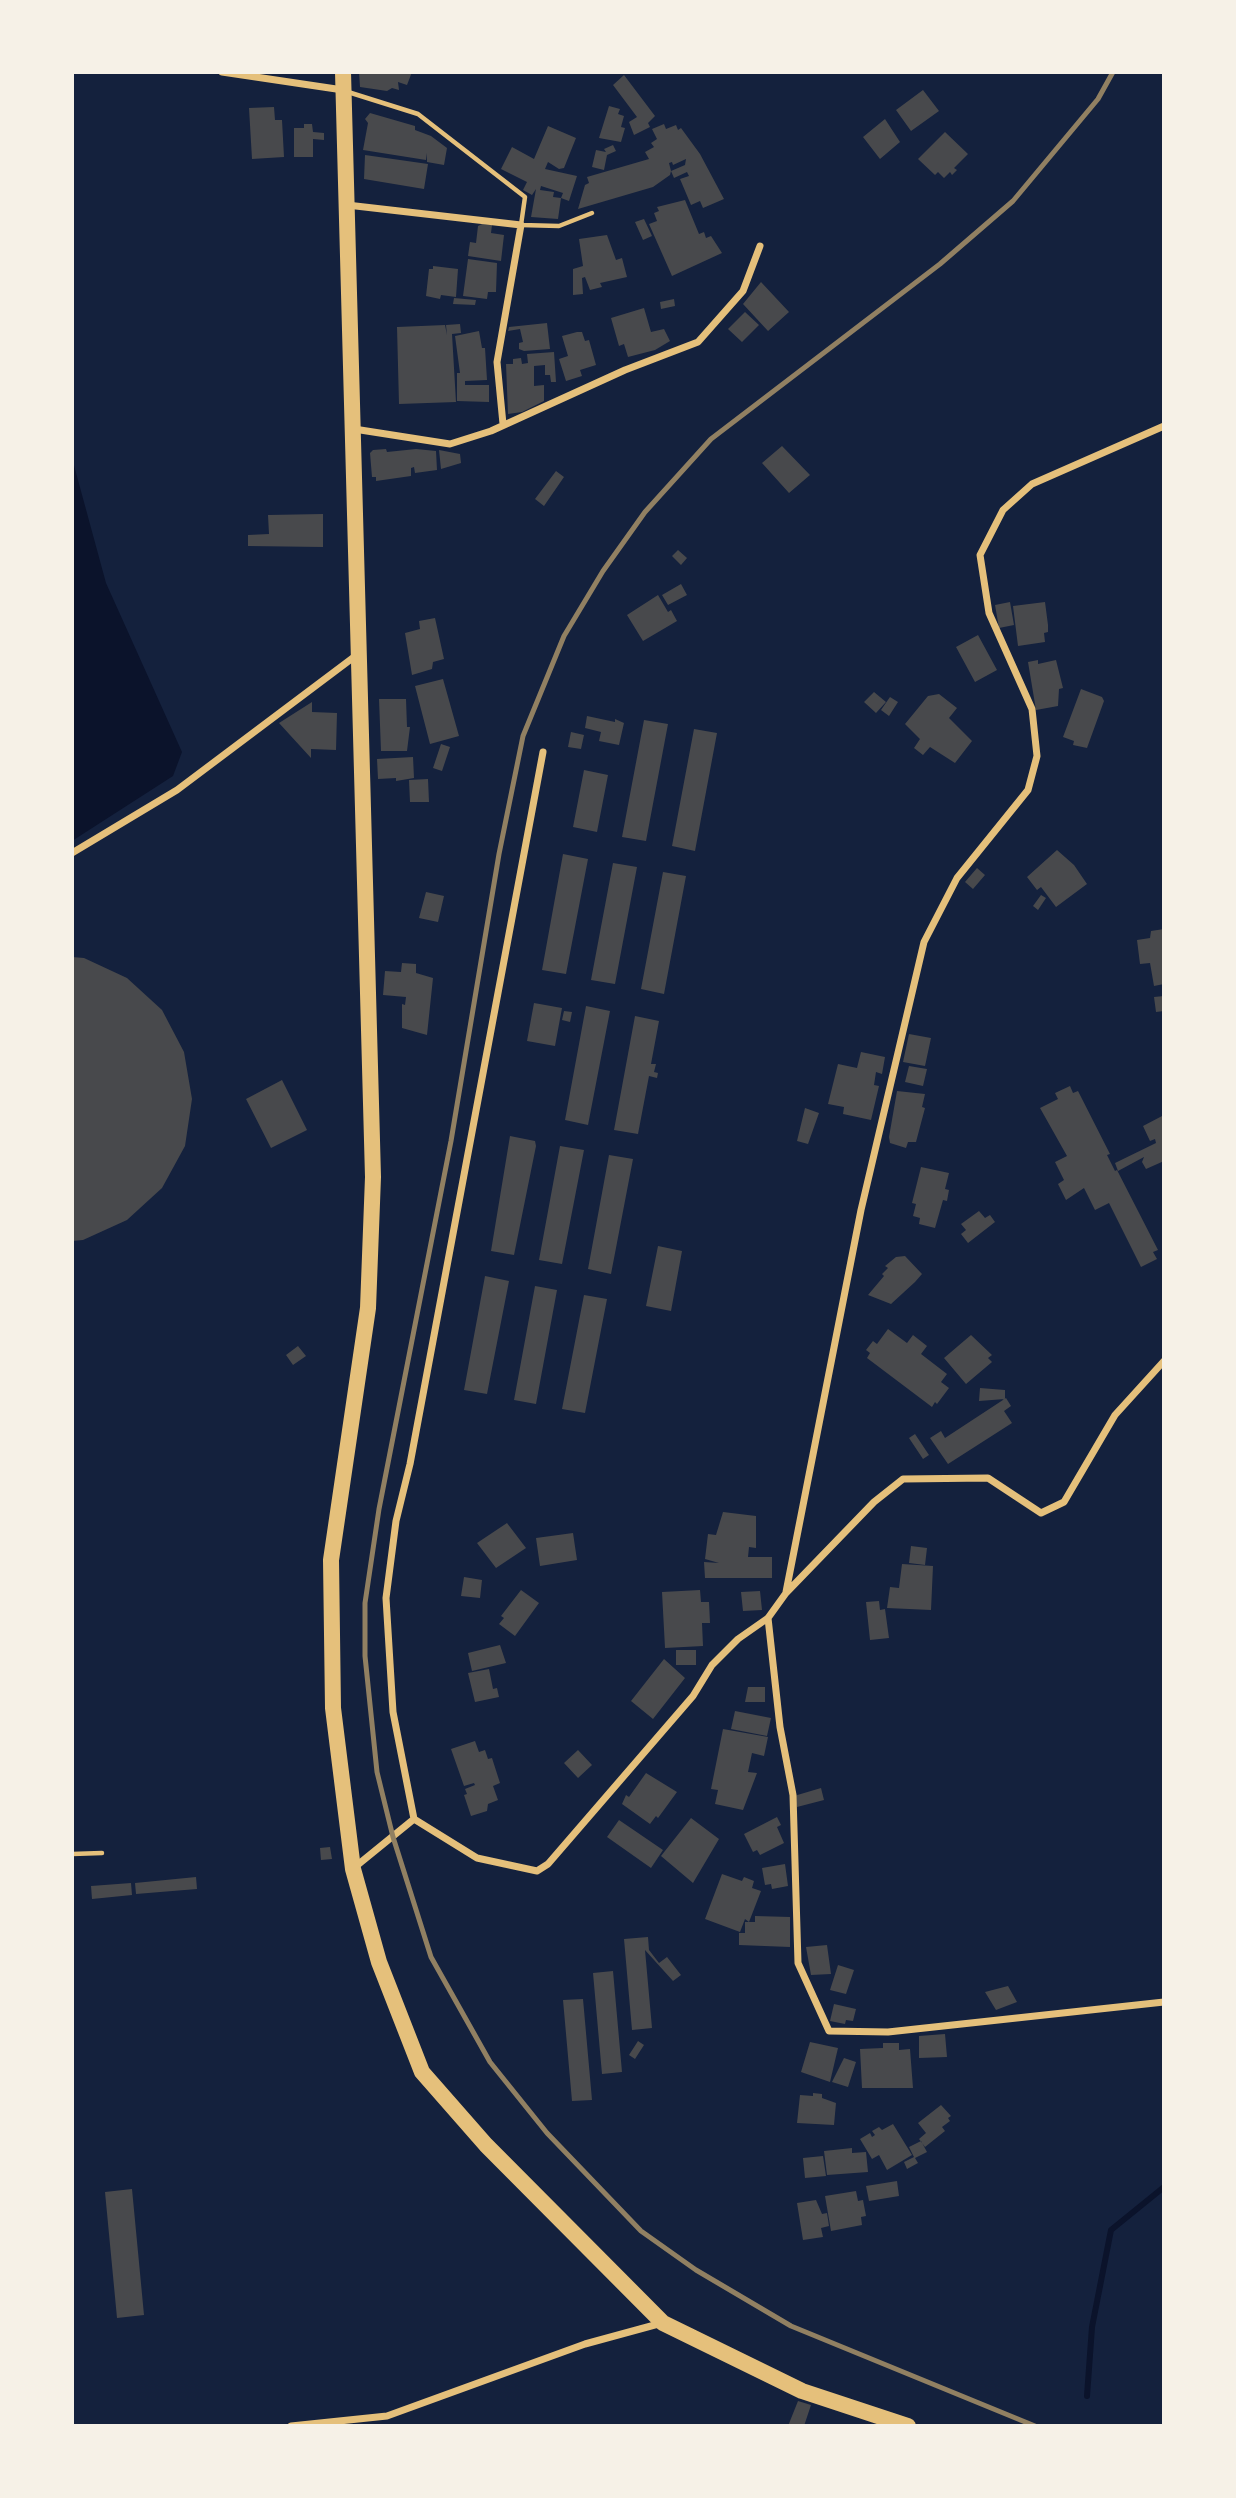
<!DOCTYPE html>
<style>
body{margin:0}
#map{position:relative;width:1236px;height:2498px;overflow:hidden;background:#14213d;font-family:Barlow,sans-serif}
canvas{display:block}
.frame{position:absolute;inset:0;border:74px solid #f6f1e7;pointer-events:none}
</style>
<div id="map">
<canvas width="1236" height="2498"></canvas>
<div class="frame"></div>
</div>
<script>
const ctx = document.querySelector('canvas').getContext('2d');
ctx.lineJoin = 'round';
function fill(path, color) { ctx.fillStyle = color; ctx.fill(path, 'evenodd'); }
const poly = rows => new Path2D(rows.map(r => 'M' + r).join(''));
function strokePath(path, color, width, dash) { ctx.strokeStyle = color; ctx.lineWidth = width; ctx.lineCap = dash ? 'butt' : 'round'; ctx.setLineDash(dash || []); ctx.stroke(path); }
const water = poly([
 [72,458,106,583,182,752,173,776,72,841]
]);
const stream = poly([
 [1087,2396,1092,2327,1111,2230,1164,2187]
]);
const building = poly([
 [359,72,412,72,407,85,398,82,399,90,392,88,387,91,360,87],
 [624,75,655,116,648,123,650,127,634,135,629,122,637,117,613,85],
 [923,90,939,111,911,131,896,110],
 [609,106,620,109,618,114,624,116,621,127,625,128,621,142,599,138],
 [274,107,275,120,282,120,284,157,252,159,249,108],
 [370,113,415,126,415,130,431,136,447,148,444,165,427,162,427,153,426,160,363,150,368,123,365,119],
 [885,119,900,142,880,159,863,137],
 [304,124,312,124,313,132,324,133,324,140,313,139,313,157,294,157,294,128,304,128],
 [664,124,666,129,676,125,678,130,681,128,700,154,724,199,703,208,700,201,691,205,680,179,689,176,687,172,674,178,671,171,670,175,653,187,578,209,585,185,589,183,587,177,649,159,645,152,654,147,651,143,657,139,652,129],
 [686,159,685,165,671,171,669,163,672,162,673,165],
 [548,126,576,138,564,168,559,169,548,162,545,169,577,176,569,201,561,198,563,193,541,186,540,190,554,192,553,197,561,198,558,219,531,217,536,189,532,195,523,190,527,182,501,169,512,147,534,159],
 [945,132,968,154,954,168,957,170,952,175,950,172,944,178,938,172,935,175,918,159],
 [613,145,616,151,607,155,604,170,592,167,596,150,606,152,604,149],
 [365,155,428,164,424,189,364,179],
 [685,200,699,234,704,232,706,238,711,236,722,253,672,276,649,224,657,221,654,213,659,211,657,207],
 [644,219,652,236,643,240,635,222],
 [482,224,492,225,491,233,504,235,501,261,468,256,470,242,476,243,478,226],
 [607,235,616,260,622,258,627,277,600,283,602,287,590,290,585,277,582,278,583,294,573,295,573,269,583,266,579,239],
 [468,259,497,263,496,292,488,292,487,299,463,296],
 [433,266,458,269,456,297,441,295,440,299,426,296,429,269,433,269],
 [761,282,789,312,768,331,743,304],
 [454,298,476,300,475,305,453,304],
 [674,299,675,306,661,309,660,302],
 [644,308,651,332,664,329,670,341,655,350,628,357,624,344,619,346,611,318],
 [745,312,759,325,742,342,728,329],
 [547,323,550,349,524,351,519,349,519,343,523,342,520,329,508,331,509,327],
 [460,324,461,333,452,334,456,402,399,404,397,327,445,325,447,335,446,325],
 [479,331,482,348,485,348,487,380,465,381,465,385,489,385,489,402,457,401,457,373,460,373,455,336],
 [577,332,582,332,585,341,589,340,596,365,580,370,582,376,566,381,559,359,568,356,562,336],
 [554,352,556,382,551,382,550,375,545,375,545,365,534,366,534,386,544,385,544,401,522,412,508,414,506,364,513,364,513,359,521,358,522,364,528,363,527,354],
 [782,446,810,475,789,493,762,463],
 [386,449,387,452,416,449,436,451,437,470,415,473,414,467,411,468,411,476,376,481,376,477,372,477,370,453,373,450],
 [439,450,460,454,461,463,441,469],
 [556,471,564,477,544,506,535,499],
 [323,514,323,547,248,546,248,535,269,534,268,515],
 [678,550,687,558,681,565,672,556],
 [681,584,687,595,668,605,662,595],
 [658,595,668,612,671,610,677,621,643,641,627,615],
 [1010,602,1014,625,999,628,995,605],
 [1045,602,1048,625,1048,632,1044,633,1045,642,1018,646,1013,606],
 [435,618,444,659,433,662,432,669,412,675,405,633,420,629,419,621],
 [978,635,997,670,975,682,956,647],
 [1038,660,1038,664,1056,660,1063,688,1059,689,1058,706,1036,710,1028,662],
 [443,679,459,736,430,744,415,686],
 [1081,689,1102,697,1104,701,1087,748,1073,745,1074,741,1063,737],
 [874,692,886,702,876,713,864,702],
 [939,694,957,708,949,718,972,741,955,763,930,747,923,755,914,748,920,739,905,724,928,696],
 [890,697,898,702,889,716,881,710],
 [379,699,406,699,407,727,410,727,407,751,381,751],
 [312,702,312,712,337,713,336,750,311,749,311,758,279,723],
 [587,716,615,722,615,719,624,723,619,745,599,741,601,732,585,728],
 [644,720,668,724,646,841,622,837],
 [694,729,717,733,695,851,672,846],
 [571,732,584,735,581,749,568,747],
 [441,744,450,747,442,771,433,768],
 [413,757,414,778,396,781,396,778,378,779,377,759],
 [584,770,608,775,597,832,573,827],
 [428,779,429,802,410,802,409,780],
 [1057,850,1074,865,1087,884,1056,907,1041,887,1037,890,1027,877],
 [563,854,588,859,566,974,542,970],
 [613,863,637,867,615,984,591,980],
 [977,868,985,875,973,889,965,882],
 [663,872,686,876,664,994,641,989],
 [426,892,444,896,438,922,419,918],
 [1041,895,1046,898,1038,910,1033,906],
 [1164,929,1164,984,1154,986,1150,963,1140,964,1137,940,1150,938,1151,931],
 [72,957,84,958,127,978,162,1010,184,1052,192,1099,185,1146,162,1188,127,1220,83,1240,72,1241],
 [402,963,416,964,416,973,433,978,427,1035,402,1028,402,1004,405,1005,406,997,383,995,385,971,401,972],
 [1164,996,1164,1011,1156,1012,1154,997],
 [534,1003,562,1008,555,1046,527,1041],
 [586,1006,610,1011,588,1125,565,1120],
 [564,1011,572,1012,570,1022,562,1020],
 [635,1016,659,1021,651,1064,656,1064,654,1072,658,1073,657,1078,649,1076,638,1134,614,1130],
 [909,1034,931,1038,925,1066,903,1062],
 [861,1052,885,1057,882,1074,876,1072,874,1085,879,1086,871,1120,843,1114,844,1107,828,1104,838,1064,857,1068],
 [909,1066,927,1069,923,1086,905,1082],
 [282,1080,307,1130,271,1148,246,1099],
 [1070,1086,1073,1093,1078,1091,1110,1154,1107,1155,1115,1171,1117,1170,1158,1250,1153,1252,1157,1259,1141,1267,1109,1203,1095,1210,1084,1188,1066,1200,1058,1184,1064,1180,1055,1162,1067,1156,1040,1108,1058,1099,1055,1093],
 [897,1091,925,1094,922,1107,925,1108,916,1142,908,1142,906,1148,890,1143,889,1137],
 [805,1108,819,1113,808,1144,797,1141],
 [1164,1115,1164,1161,1146,1169,1142,1162,1144,1157,1118,1171,1115,1163,1156,1143,1155,1139,1150,1141,1143,1126],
 [510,1136,535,1141,536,1146,514,1255,491,1251],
 [560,1146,584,1150,562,1264,539,1260],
 [609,1155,633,1159,611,1274,588,1269],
 [921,1167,949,1173,945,1189,949,1190,947,1201,943,1200,935,1228,919,1224,920,1218,913,1216,916,1204,912,1203],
 [979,1211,985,1218,990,1215,995,1222,968,1243,961,1234,966,1230,961,1224],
 [658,1246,682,1251,671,1311,646,1306],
 [905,1256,922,1274,915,1282,891,1304,868,1295,884,1276,882,1274,888,1268,885,1266,896,1257],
 [485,1276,509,1281,487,1394,464,1390],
 [535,1286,557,1290,536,1404,514,1400],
 [584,1295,607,1299,585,1413,562,1409],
 [888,1329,907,1343,913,1335,927,1346,921,1354,947,1374,941,1382,949,1388,937,1404,935,1402,932,1407,867,1358,870,1353,866,1350,873,1341,877,1344],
 [971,1335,992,1355,988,1358,992,1362,966,1384,944,1358],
 [298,1346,306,1356,293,1365,286,1355],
 [980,1388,1005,1390,1005,1399,979,1401],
 [1006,1398,1011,1406,1004,1411,1012,1423,948,1464,930,1438,941,1431,945,1438],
 [915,1434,929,1455,923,1459,909,1438],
 [723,1512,756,1516,756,1548,749,1547,748,1557,772,1557,772,1578,705,1578,704,1562,719,1563,705,1559,708,1534,716,1535],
 [507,1523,526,1548,496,1568,477,1543],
 [573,1533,577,1560,540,1566,536,1538],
 [911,1546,927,1548,925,1565,909,1563],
 [902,1564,933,1566,931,1610,887,1608,890,1587,899,1588],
 [464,1577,482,1580,480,1598,461,1596],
 [521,1590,539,1603,515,1636,499,1624,504,1618,501,1616],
 [700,1590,701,1602,709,1602,710,1623,702,1623,703,1646,665,1648,662,1592],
 [760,1591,762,1610,743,1611,741,1592],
 [879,1601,880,1610,885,1609,889,1638,870,1640,866,1602],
 [500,1645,506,1663,472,1671,468,1653],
 [676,1650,696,1650,696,1665,676,1665],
 [664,1659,685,1678,653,1719,631,1701],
 [489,1669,493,1689,497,1688,499,1697,475,1702,468,1673],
 [748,1687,765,1687,765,1702,745,1702],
 [735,1711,771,1718,767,1736,731,1729],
 [723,1729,768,1737,764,1756,752,1753,748,1772,757,1773,743,1810,715,1804,718,1790,711,1789],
 [475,1741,479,1752,485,1750,488,1759,492,1758,500,1783,493,1786,498,1800,488,1804,487,1811,471,1816,464,1795,467,1794,465,1789,475,1785,474,1783,464,1786,451,1749],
 [578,1750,592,1765,578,1778,564,1763],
 [646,1773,677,1792,658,1818,656,1816,650,1824,622,1804,626,1795,629,1797],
 [821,1788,824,1800,797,1807,794,1796],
 [777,1817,781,1825,777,1827,784,1843,760,1855,757,1850,753,1852,744,1834],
 [691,1818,719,1839,693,1883,661,1856],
 [619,1820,663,1850,651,1868,607,1837],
 [330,1847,332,1859,321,1860,320,1848],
 [785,1864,788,1886,772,1889,771,1884,765,1885,762,1868],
 [722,1874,742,1881,744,1877,754,1881,752,1888,761,1891,749,1922,745,1919,740,1932,705,1919],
 [196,1877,197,1889,136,1894,135,1883],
 [131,1883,132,1895,92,1899,91,1886],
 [755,1916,790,1917,790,1947,739,1945,739,1933,745,1933,745,1922,755,1922],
 [648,1937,649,1950,659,1963,667,1957,681,1975,673,1981,645,1950,652,2028,632,2030,624,1939],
 [827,1945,831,1974,811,1975,806,1947],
 [838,1965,854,1970,846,1994,830,1990],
 [613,1971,622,2072,602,2074,593,1973],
 [1008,1986,1017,2002,996,2010,985,1992],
 [583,1999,592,2100,572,2101,563,2000],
 [834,2004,856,2009,853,2021,846,2020,845,2024,830,2021],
 [945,2034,947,2057,919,2058,919,2036],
 [638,2041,644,2045,635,2059,629,2055],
 [810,2042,838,2048,830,2082,801,2072],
 [883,2043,899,2043,899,2050,910,2049,913,2088,862,2088,860,2049,883,2048],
 [844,2058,856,2062,848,2087,832,2082],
 [813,2093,822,2094,822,2098,836,2103,834,2125,797,2123,800,2095,813,2096],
 [941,2105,951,2116,948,2118,950,2121,942,2127,945,2131,925,2147,919,2139,926,2133,918,2123],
 [893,2124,912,2155,887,2170,879,2155,872,2159,860,2139,870,2133,872,2137,875,2135,872,2131,879,2127,882,2130],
 [921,2141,927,2152,915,2158,918,2163,907,2169,904,2162,914,2157,909,2147],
 [852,2148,852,2153,866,2152,868,2172,827,2175,824,2151],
 [823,2156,826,2176,805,2178,803,2158],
 [897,2181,899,2196,869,2201,866,2186],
 [132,2189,144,2315,117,2318,105,2192],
 [856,2191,858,2201,863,2200,866,2216,861,2217,862,2225,831,2231,825,2196],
 [816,2200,822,2214,827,2213,829,2226,821,2228,823,2237,803,2240,797,2203],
 [798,2401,811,2405,804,2426,788,2426]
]);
const service = poly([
 [348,92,418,114,525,197,521,225,559,226,592,213],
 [72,1854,102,1853]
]);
const minor = poly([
 [222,72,343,90],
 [347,205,521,225,497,362,503,424],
 [354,429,450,444,491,431,625,370,698,342,743,291,760,246],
 [543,752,410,1464,396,1521,386,1598,393,1712,414,1819,477,1858,537,1871,548,1864,693,1696,712,1665,738,1639,768,1618,786,1593,874,1502,903,1479,988,1478,1041,1513,1064,1502,1115,1415,1164,1361],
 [72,853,177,790,358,654],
 [786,1592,861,1210,924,942,957,878,1028,790,1037,756,1032,709,989,613,980,555,1003,510,1032,484,1164,426],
 [768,1618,780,1727,793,1795,798,1963,829,2031,888,2032,1164,2002],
 [355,1867,414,1819],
 [291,2426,387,2416,585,2344,662,2323]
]);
const trunk = poly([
 [343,72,373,1177,368,1308,331,1560,333,1708,353,1869,379,1962,422,2072,486,2145,663,2323,802,2391,908,2426]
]);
const rail = poly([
 [1035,2426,791,2326,696,2270,641,2231,547,2133,490,2062,431,1957,393,1837,377,1772,365,1656,365,1603,379,1509,451,1141,499,854,523,736,564,636,603,571,645,512,711,439,940,264,1013,201,1098,99,1113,72]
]);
fill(water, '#0b132b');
strokePath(stream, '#0b132b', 6);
fill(building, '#48494c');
strokePath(service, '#e5c07b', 4.5);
strokePath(minor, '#e5c07b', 7);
strokePath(trunk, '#e5c07b', 16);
strokePath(rail, '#918062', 5);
</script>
